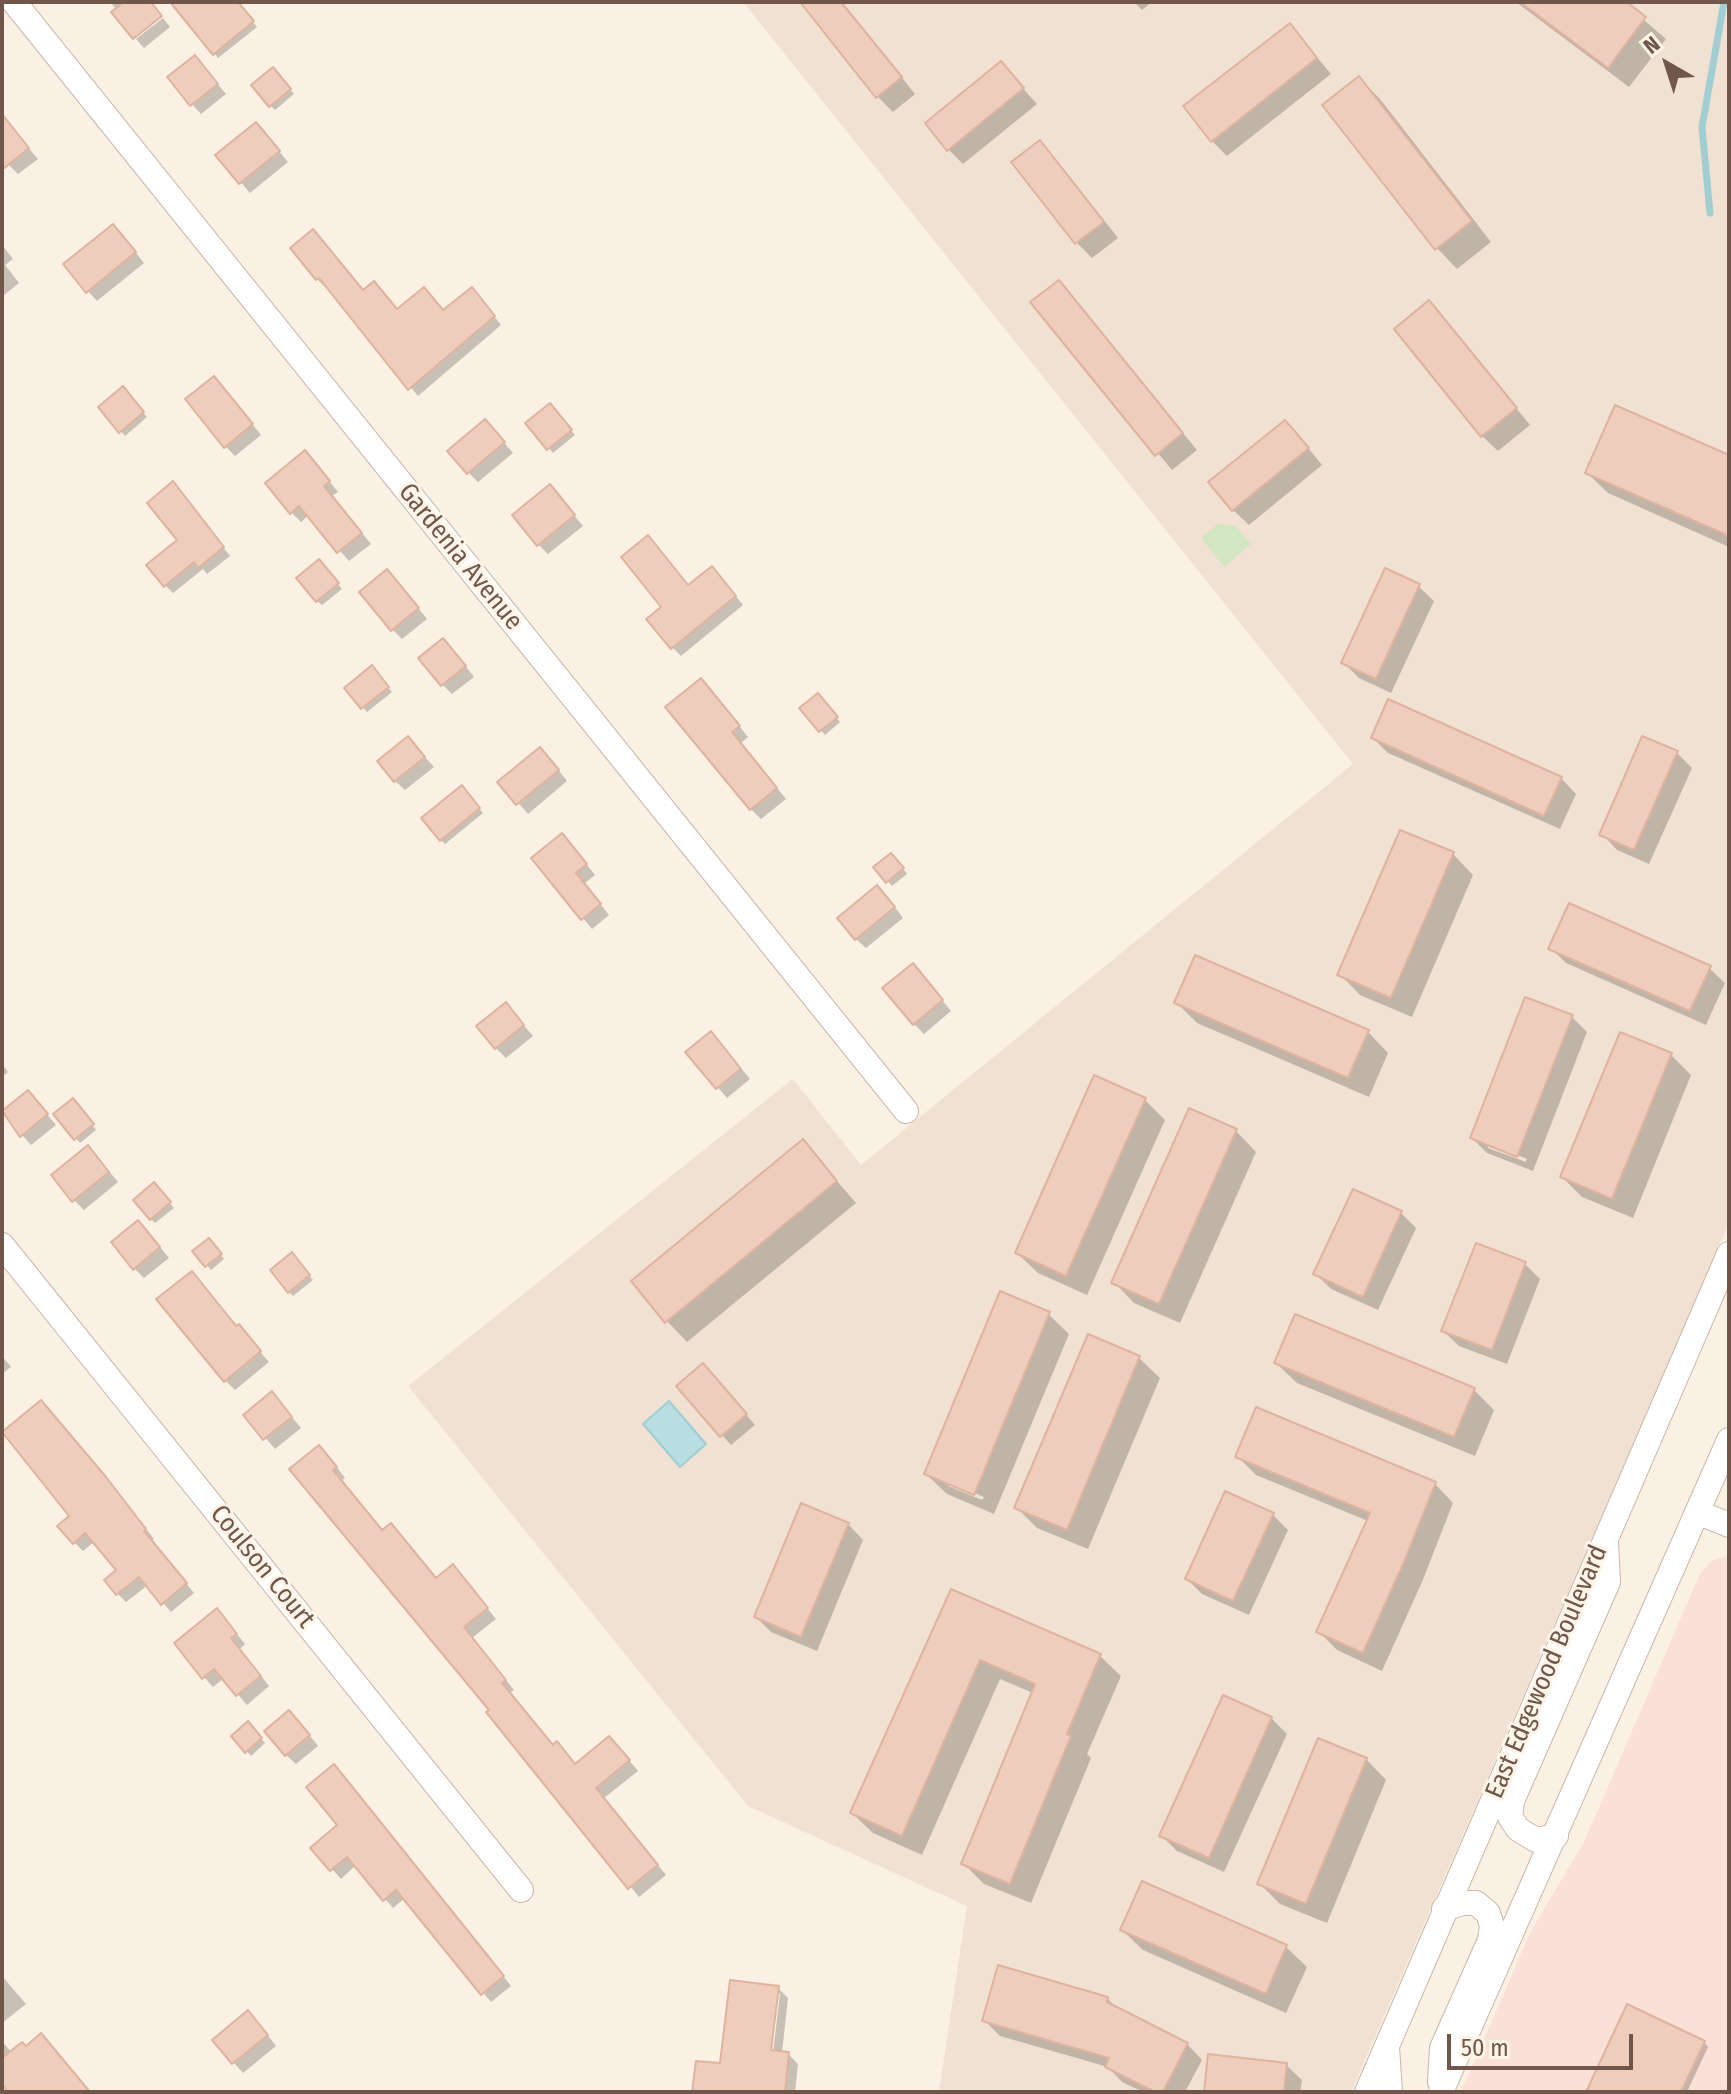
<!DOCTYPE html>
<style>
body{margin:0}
#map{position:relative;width:1731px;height:2094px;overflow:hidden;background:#faf0e3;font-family:"Fira Sans Condensed",sans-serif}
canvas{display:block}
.frame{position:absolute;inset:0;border:4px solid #70564b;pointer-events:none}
.north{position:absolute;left:1627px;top:24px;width:80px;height:80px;-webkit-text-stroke:6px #fef4e8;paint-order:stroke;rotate:321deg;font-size:22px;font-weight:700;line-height:32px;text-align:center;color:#70564b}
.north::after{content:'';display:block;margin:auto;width:28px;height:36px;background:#70564b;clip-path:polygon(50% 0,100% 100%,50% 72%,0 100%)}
.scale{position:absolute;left:1447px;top:2034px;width:186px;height:36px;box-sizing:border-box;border:4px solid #70564b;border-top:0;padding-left:10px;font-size:24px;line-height:28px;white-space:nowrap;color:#70564b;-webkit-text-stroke:6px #fef4e8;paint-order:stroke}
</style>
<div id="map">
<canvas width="1731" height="2094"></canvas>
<div class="frame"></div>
<div class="north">N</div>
<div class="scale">50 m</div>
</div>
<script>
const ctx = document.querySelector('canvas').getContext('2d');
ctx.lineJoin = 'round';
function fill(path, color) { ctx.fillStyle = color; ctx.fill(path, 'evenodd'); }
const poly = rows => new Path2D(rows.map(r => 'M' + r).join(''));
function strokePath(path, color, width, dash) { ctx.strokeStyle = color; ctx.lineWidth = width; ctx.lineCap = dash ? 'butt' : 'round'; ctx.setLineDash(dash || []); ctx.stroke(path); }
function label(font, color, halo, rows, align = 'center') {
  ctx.font = font + ' "Fira Sans Condensed",sans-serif'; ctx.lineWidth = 6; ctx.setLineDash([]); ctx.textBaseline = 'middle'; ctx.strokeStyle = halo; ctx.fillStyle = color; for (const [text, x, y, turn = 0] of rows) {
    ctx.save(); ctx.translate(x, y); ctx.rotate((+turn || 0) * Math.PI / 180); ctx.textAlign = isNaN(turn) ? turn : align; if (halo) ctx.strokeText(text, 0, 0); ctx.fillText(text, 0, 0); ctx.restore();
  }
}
const residential = poly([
 [743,2,1729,2,1729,1223,1351,2092,939,2092,967,1906,748,1806,408,1386,793,1079,861,1165,1353,764]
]);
const commercial = poly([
 [1729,1556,1729,2092,1461,2092,1531,1931,1584,1842,1700,1574,1711,1561]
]);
const green = poly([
 [1218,524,1236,526,1251,544,1224,567,1201,538]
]);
const water = poly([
 [669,1401,706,1444,680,1467,643,1424,669,1401]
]);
const shadow = poly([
 [110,2,150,2,117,10],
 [175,2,238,2,257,27,218,58],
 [802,2,842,2,915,94,893,112,878,97],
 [1134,2,1152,2,1142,10],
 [1516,2,1623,2,1666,39,1629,87],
 [163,18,170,27,144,48,136,39],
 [1290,25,1331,74,1227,156,1212,141],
 [1001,64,1037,104,963,164,948,149],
 [204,68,226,94,201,114,192,104],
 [277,74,294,94,275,110,270,105],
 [1359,78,1380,99,1491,242,1457,269,1437,248],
 [2,117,38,159,18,174,8,164,2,168],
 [265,134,288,162,250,193,218,155],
 [1040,142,1055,158,1118,238,1092,258,1076,242],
 [123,236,144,263,97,301,88,291],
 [2,245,13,259,5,265,19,283,3,296],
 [292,248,398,311,444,312,480,298,501,325,418,396,327,285,325,287,317,279],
 [1058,282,1197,450,1172,470,1033,303],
 [1429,303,1530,425,1498,451,1482,436],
 [223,388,261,435,235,456,225,446],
 [127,393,147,417,125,436,100,407],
 [554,410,575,435,553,453,528,423],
 [495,432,513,453,478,482,468,472],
 [1300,438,1322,465,1249,525,1233,510],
 [1729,457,1729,547,1608,493,1587,473],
 [315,463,338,492,332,496,371,544,349,561,309,515,301,522,291,512],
 [181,492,230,556,207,574,203,569,173,593,165,585,180,540],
 [559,497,583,526,548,554,538,544],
 [323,566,342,589,322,605,317,601],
 [720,577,743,605,681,656,672,647,689,587],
 [397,582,427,619,402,639,392,629],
 [1418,586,1434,601,1391,693,1359,678,1344,663],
 [453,650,474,677,452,694,443,685],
 [376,672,392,692,367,712,347,688],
 [711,691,748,737,741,743,786,799,761,819,751,809],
 [822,700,840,722,825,735,802,708],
 [408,738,434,767,405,790,395,781],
 [1373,738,1561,778,1576,794,1560,829,1388,753],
 [1677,753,1692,768,1649,864,1617,850,1602,834],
 [550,759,567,781,528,814,500,782],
 [466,792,483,813,445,844,441,840],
 [571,845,595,875,584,884,609,915,592,929,533,858],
 [1453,854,1473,875,1412,1017,1360,995,1340,974],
 [896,859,907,874,892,886,876,868],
 [887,897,903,918,866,948,856,939],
 [1551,948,1709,968,1725,983,1706,1025,1566,963],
 [922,975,951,1011,924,1034,914,1024],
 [1177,1003,1368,1032,1388,1053,1369,1097,1197,1023],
 [515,1015,533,1036,506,1058,496,1048],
 [1572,1017,1587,1032,1533,1171,1487,1153,1472,1138],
 [1488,1143,1527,1159,1526,1162,1488,1148],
 [721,1044,750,1079,727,1098,688,1052],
 [1671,1055,1691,1075,1633,1218,1582,1197,1562,1177],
 [2,1064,8,1072,2,1077],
 [28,1092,56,1125,31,1145,3,1113],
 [1145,1100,1165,1120,1087,1295,1038,1273,1017,1253],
 [77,1105,96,1130,80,1143,56,1115],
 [1236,1131,1256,1152,1180,1323,1134,1303,1114,1282],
 [803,1142,856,1203,687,1342,667,1321],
 [98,1158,118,1182,84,1210,74,1200],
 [158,1189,174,1208,155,1223,151,1219],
 [1401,1213,1416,1228,1378,1310,1331,1289,1316,1274],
 [148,1232,169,1258,144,1278,134,1268],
 [213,1245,224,1259,211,1270,195,1251],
 [296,1259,313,1280,293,1296,289,1292],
 [1525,1264,1540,1279,1507,1364,1459,1346,1443,1331],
 [192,1273,269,1362,235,1390,225,1380],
 [1048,1314,1069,1334,994,1514,947,1494,926,1474],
 [948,1482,984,1497,982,1500,948,1486],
 [2,1356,11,1367,2,1374],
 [1139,1358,1160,1378,1088,1549,1037,1528,1017,1508],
 [1276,1363,1474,1390,1494,1410,1475,1456,1297,1383],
 [713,1376,755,1425,731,1445,679,1387],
 [281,1404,301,1428,275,1449,246,1415],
 [49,1412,115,1488,154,1539,151,1540,194,1593,171,1612,148,1585,126,1602,117,1593,119,1571,95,1541,83,1551,74,1542,72,1516],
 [1237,1456,1435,1484,1453,1503,1422,1582,1382,1671,1337,1650,1318,1631,1368,1521,1256,1475],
 [329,1457,345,1478,341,1481,383,1532,436,1580,462,1577,496,1619,472,1638,514,1690,510,1693,554,1747,576,1765,619,1748,638,1771,604,1798,666,1875,639,1897,491,1710,292,1470],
 [1273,1515,1288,1530,1249,1615,1202,1594,1187,1579],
 [848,1524,863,1540,817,1651,771,1632,756,1617],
 [952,1592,1100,1656,1121,1676,1087,1754,1091,1758,1031,1903,984,1884,963,1863,1033,1693,1000,1679,922,1855,873,1833,852,1813],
 [226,1621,245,1644,240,1649,269,1686,247,1705,224,1678,213,1687,204,1677],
 [1271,1718,1287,1734,1224,1872,1177,1851,1162,1836],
 [299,1722,318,1746,296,1764,286,1755],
 [248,1724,265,1743,251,1756,233,1736],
 [1366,1759,1386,1780,1327,1923,1280,1904,1259,1883],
 [343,1776,511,1986,491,2002,405,1898,393,1908,356,1865,341,1879,313,1848,340,1825],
 [1122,1930,1286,1947,1307,1967,1286,2013,1143,1950],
 [2,1976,26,2004,2,2023],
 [778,1988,788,1998,782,2053,788,2054,798,2064,795,2092,694,2092,721,2066],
 [776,1994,780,1994,772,2060,768,2060],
 [1107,1998,1118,2010,1187,2044,1202,2060,1185,2092,1143,2092,1122,2082,1108,2067,1000,2036,984,2020],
 [258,2023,276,2046,243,2073,214,2040],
 [2,2041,12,2053,89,2092,11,2092,2,2081],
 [1704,2042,1708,2047,1687,2092,1588,2092],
 [1286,2065,1302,2080,1300,2092,1206,2092]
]);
const stream = poly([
 [1710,213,1702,127,1724,2]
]);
const building = poly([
 [124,2,151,2,162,16,133,39,111,12,124,2],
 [170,2,238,2,254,21,213,55,170,2],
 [800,2,841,2,902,77,876,98,800,2],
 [1520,2,1627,2,1646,17,1608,68,1520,2],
 [1290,23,1317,58,1211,142,1183,106,1290,23],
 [195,55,218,84,190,106,167,77,195,55],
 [1001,61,1024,88,947,151,925,123,1001,61],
 [273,67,291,89,269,107,251,85,273,67],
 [1359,76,1472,221,1435,250,1322,105,1359,76],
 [2,114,29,148,2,170,2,114],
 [256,122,280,151,239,184,215,155,256,122],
 [1040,140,1104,222,1075,244,1011,162,1040,140],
 [113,224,136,252,86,293,63,264,113,224],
 [313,229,363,290,374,281,397,309,424,287,443,310,472,287,495,316,408,390,319,278,316,280,290,248,313,229],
 [1059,280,1183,433,1155,456,1030,302,1059,280],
 [1429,300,1517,408,1481,437,1394,329,1429,300],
 [214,376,253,424,224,448,185,399,214,376],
 [123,386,144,412,119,433,98,407,123,386],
 [550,403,572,430,547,450,525,423,550,403],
 [1615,405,1729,455,1729,536,1585,473,1615,405],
 [485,419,505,442,467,474,447,451,485,419],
 [1285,420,1309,448,1232,511,1208,482,1285,420],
 [305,450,330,481,324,486,362,533,337,553,299,506,290,514,265,483,305,450],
 [173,481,224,547,198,568,194,562,164,587,146,565,177,540,147,503,173,481],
 [550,484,575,515,537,546,512,515,550,484],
 [648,535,688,585,712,566,736,596,671,649,646,619,661,607,621,557,648,535],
 [319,559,339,583,316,602,296,578,319,559],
 [1385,568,1420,584,1376,679,1341,663,1385,568],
 [387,569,419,608,391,631,359,592,387,569],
 [443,638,466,666,441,686,418,658,443,638],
 [372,665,389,687,361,709,344,688,372,665],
 [701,678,740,726,732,732,777,788,750,810,665,707,701,678],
 [818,693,838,717,819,732,799,708,818,693],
 [1388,699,1562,777,1544,816,1371,738,1388,699],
 [408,736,425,757,394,782,377,761,408,736],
 [1642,736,1678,751,1634,850,1599,835,1642,736],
 [540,747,559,770,516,805,497,782,540,747],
 [462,785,480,808,440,841,421,818,462,785],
 [1400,830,1454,852,1391,998,1337,975,1400,830],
 [562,833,587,864,576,873,601,904,581,920,531,858,562,833],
 [891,853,904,868,886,883,873,867,891,853],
 [877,885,895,907,855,940,837,918,877,885],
 [1569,903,1711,966,1690,1011,1548,949,1569,903],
 [1195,955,1369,1030,1348,1078,1174,1003,1195,955],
 [913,963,943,1000,913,1025,882,988,913,963],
 [1525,997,1573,1015,1517,1157,1470,1138,1525,997],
 [506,1002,524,1025,495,1049,476,1026,506,1002],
 [711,1031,741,1069,716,1089,685,1052,711,1031],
 [1620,1032,1672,1053,1612,1199,1560,1177,1620,1032],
 [1094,1075,1146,1098,1066,1276,1015,1253,1094,1075],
 [28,1090,48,1114,20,1137,2,1111,28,1090],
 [73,1098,94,1124,74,1140,53,1114,73,1098],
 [1189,1108,1237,1129,1159,1304,1111,1283,1189,1108],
 [803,1139,837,1181,665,1323,631,1281,803,1139],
 [88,1145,109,1172,72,1202,51,1175,88,1145],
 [154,1182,171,1202,150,1220,133,1200,154,1182],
 [1353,1189,1402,1211,1363,1297,1313,1274,1353,1189],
 [138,1220,160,1247,133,1270,111,1242,138,1220],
 [209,1238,222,1254,205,1267,192,1251,209,1238],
 [1476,1243,1526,1262,1492,1350,1441,1331,1476,1243],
 [292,1252,310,1275,288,1293,270,1270,292,1252],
 [192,1271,236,1326,239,1324,261,1351,224,1382,156,1299,192,1271],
 [1000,1291,1050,1312,974,1495,924,1474,1000,1291],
 [1295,1314,1475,1388,1454,1437,1274,1363,1295,1314],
 [1088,1334,1140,1356,1067,1530,1014,1508,1088,1334],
 [703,1363,747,1414,720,1437,676,1386,703,1363],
 [272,1391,292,1417,263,1440,243,1415,272,1391],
 [41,1400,106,1477,146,1529,144,1531,187,1583,161,1605,139,1577,116,1595,104,1580,116,1570,85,1533,73,1544,57,1526,69,1516,2,1432,41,1400],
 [1256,1407,1436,1482,1404,1562,1363,1653,1316,1632,1370,1513,1235,1457,1256,1407],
 [319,1445,337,1467,333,1470,382,1530,391,1523,436,1578,453,1564,488,1608,464,1627,506,1680,502,1683,553,1745,557,1741,575,1764,609,1736,630,1760,596,1788,658,1865,628,1889,486,1712,489,1710,289,1469,319,1445],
 [1225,1491,1274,1513,1233,1601,1185,1579,1225,1491],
 [801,1503,849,1523,801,1637,754,1617,801,1503],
 [951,1589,1101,1654,1067,1734,1071,1736,1010,1884,961,1864,1035,1684,980,1660,902,1836,850,1813,951,1589],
 [217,1608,237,1634,231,1638,261,1676,236,1696,214,1669,202,1679,174,1643,217,1608],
 [1223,1695,1272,1717,1209,1858,1159,1836,1223,1695],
 [289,1710,310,1735,285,1756,264,1731,289,1710],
 [248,1721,262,1738,245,1753,231,1736,248,1721],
 [1318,1738,1367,1758,1306,1904,1257,1884,1318,1738],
 [334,1764,504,1976,481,1995,396,1890,383,1901,347,1857,330,1871,310,1848,337,1825,306,1787,334,1764],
 [1142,1881,1287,1945,1266,1994,1120,1930,1142,1881],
 [998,1965,1108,1997,1107,2002,1188,2043,1163,2092,1155,2092,1105,2067,1109,2058,982,2021,998,1965],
 [730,1980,779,1986,771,2050,789,2052,785,2092,692,2092,696,2061,720,2063,730,1980],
 [1627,2004,1705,2041,1681,2092,1586,2092,1627,2004],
 [248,2010,268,2035,232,2064,212,2040,248,2010],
 [41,2033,90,2092,8,2092,2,2084,2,2058,22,2042,26,2046,41,2033],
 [1208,2054,1287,2063,1284,2092,1204,2092,1208,2054]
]);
const minor = poly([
 [14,2,906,1111],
 [2,1245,521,1890],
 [1697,1512,1729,1525],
 [1556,1836,1536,1840,1518,1829,1510,1817,1512,1801,1608,1582,1606,1542],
 [1387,2047,1390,2092],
 [1440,2082,1442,2048,1490,1940,1492,1926,1488,1913,1476,1903,1462,1903,1444,1909],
 [1367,2092,1729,1254],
 [1441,2092,1729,1440]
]);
const streetNames = [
 ["Gardenia Avenue",460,557,51],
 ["Coulson Court",262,1567,51],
 ["East Edgewood Boulevard",1547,1672,-67]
];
fill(residential, '#f1e1d2');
fill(commercial, '#fae0d7');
fill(green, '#d3e6c3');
fill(water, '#b9dee2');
strokePath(water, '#a0ced3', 2);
fill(shadow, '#0003');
strokePath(stream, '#a0ced3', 7);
fill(building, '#eecdbc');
strokePath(building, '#dfb39e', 2);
strokePath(minor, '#cab7aa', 26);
strokePath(minor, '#fff', 24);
label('26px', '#70564b', '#fef4e8', streetNames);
</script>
